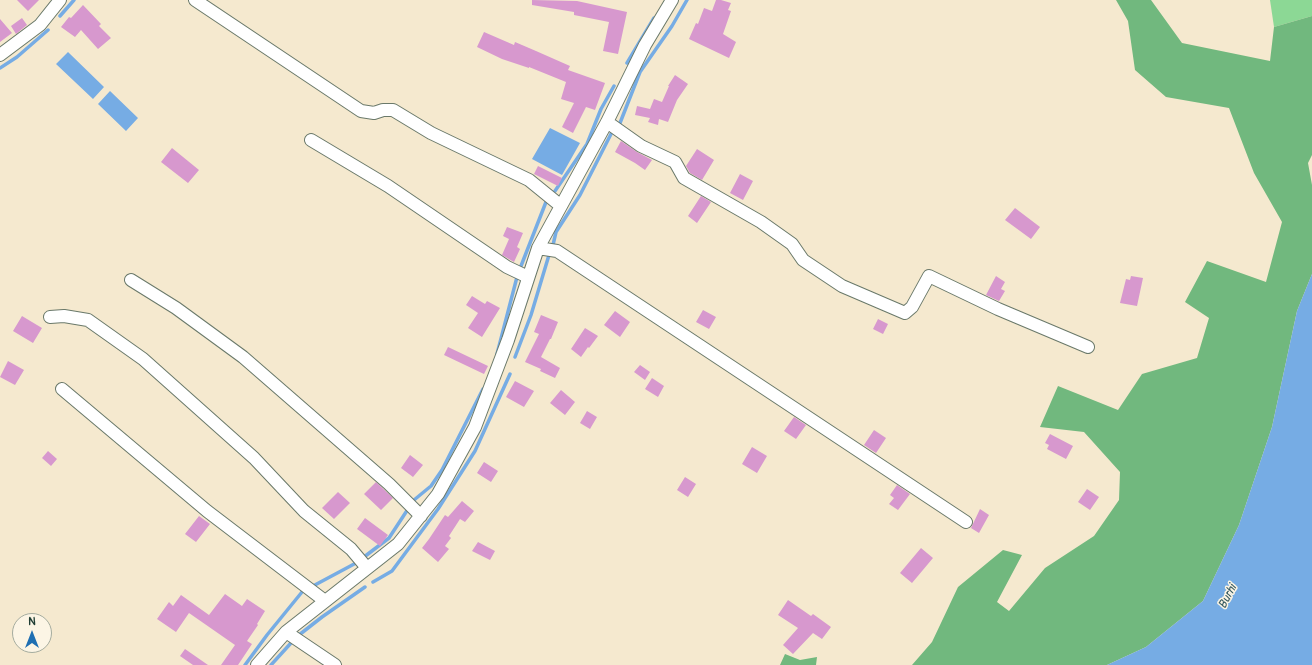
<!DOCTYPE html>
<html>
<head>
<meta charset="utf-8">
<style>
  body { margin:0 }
  #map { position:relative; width:1312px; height:665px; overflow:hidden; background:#f5e9cf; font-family:Pangolin,sans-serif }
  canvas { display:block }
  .north { position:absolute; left:12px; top:613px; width:40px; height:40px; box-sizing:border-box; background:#fcf5e5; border:1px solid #a4ab9e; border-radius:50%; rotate:0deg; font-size:11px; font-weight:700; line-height:16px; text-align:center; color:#1f3d34 }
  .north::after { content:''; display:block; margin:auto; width:14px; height:18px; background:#1f6fb2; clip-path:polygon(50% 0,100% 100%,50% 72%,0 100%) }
</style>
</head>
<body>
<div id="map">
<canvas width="1312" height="665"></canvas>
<div class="north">N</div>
</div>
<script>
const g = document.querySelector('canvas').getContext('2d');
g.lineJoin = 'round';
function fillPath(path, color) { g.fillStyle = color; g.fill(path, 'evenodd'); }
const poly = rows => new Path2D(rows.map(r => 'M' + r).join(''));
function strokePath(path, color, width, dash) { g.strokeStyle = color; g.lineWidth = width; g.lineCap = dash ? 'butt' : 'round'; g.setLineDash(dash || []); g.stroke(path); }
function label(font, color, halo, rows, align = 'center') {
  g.font = font + ' Pangolin,sans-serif'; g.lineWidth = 3; g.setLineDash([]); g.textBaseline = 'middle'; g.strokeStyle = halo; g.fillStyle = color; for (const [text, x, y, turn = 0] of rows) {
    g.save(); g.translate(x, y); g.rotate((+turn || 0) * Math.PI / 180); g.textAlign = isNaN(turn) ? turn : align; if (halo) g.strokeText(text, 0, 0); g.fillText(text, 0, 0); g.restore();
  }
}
fillPath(poly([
  [1270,0,1312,0,1312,16,1274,27]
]), '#8cd895');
fillPath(poly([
  [1116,0,1151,0,1182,43,1270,61,1274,27,1312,16,1312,155,1308,163,1312,185,1312,274,1297,311,1272,427,1239,525,1203,601,1146,647,1107,665,912,665,932,642,958,587,1003,550,1022,555,997,602,1009,611,1045,568,1094,536,1119,500,1120,472,1084,432,1040,427,1058,386,1118,410,1142,374,1197,358,1209,318,1185,302,1207,261,1266,282,1282,222,1254,173,1229,108,1166,97,1135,70,1128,21],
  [785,654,800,660,817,657,816,665,780,665]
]), '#71b87e');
fillPath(poly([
  [68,52,104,87,93,99,56,64],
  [110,91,138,118,126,131,98,104],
  [550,128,580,143,562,175,532,159],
  [1312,274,1312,665,1107,665,1146,647,1203,601,1239,525,1272,427,1297,311]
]), '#76ace4');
strokePath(poly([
  [60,16,74,0],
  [627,63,654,18],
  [0,68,17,57,48,30],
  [620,123,640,72,672,26,687,0],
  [555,191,587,144,601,109,614,86],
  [553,245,556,232,580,195,611,134],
  [521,266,546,202],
  [497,354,517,277],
  [515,357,531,315,549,255],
  [414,500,431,486,442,470,483,389],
  [364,557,389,538,408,509],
  [373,582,392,571,438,509,475,451,510,374],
  [313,586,356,563],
  [299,635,322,617,365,587],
  [245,665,267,635,302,592],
  [271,665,291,643]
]), '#76ace4', 3.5);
fillPath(poly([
  [17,0,39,0,28,11],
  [532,0,577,1,627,12,618,54,603,51,609,22,574,15,574,12,532,5],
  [716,0,721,0,731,3,728,10,731,11,723,34,736,42,729,58,689,39,696,23,698,24,704,8,712,11],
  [83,5,101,24,99,26,111,38,98,49,81,30,75,37,61,27,69,17,71,18],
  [22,18,27,25,16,34,11,26],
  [0,19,12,33,0,42],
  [484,32,514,45,515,42,536,51,570,66,568,70,605,83,595,110,586,107,573,133,562,127,574,103,561,99,566,82,529,67,529,68,502,59,477,47],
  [675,75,688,84,677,100,668,122,659,119,658,125,648,122,650,118,635,115,637,106,650,109,654,99,662,102,669,86,668,86],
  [621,141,637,152,652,160,645,170,635,163,615,152],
  [172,148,199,170,188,183,161,162],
  [697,149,714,160,702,180,690,173,686,166],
  [538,166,562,178,558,186,534,174],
  [740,174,753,181,743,200,730,193],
  [701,196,711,202,697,223,688,216],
  [1015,208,1040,227,1031,239,1005,220],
  [507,227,523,233,517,247,520,249,514,262,502,255,509,239,503,236],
  [996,276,1005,282,1001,289,1005,291,999,301,986,295],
  [1131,276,1143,278,1137,306,1120,303,1126,279,1130,280],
  [472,296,485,304,487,301,500,308,482,337,468,328,478,313,466,305],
  [703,310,716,317,709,329,696,322],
  [615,311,630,322,620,337,604,325],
  [541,315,558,322,551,339,550,339,541,357,560,368,555,378,540,371,541,369,525,362,539,334,534,332],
  [22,316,42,328,33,343,13,331],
  [878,319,888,324,883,334,873,329],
  [585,328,598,336,589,348,588,347,581,357,571,349],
  [448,347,488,366,484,374,444,355],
  [8,361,24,370,15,385,0,377],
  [640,365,650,372,645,380,634,372],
  [652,378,664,386,658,397,645,389],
  [515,381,534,391,524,407,506,397],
  [561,390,575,402,565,415,550,403],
  [587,411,597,417,590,429,580,423],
  [794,417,806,425,796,439,784,431],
  [874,430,886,438,876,453,864,445],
  [1050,434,1073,446,1066,459,1047,449,1049,445,1045,443],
  [752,447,767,456,757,473,742,464],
  [48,451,57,459,51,466,42,458],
  [410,455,423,465,413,477,401,468],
  [484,462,498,471,491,482,477,473],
  [685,477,696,484,688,497,677,490],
  [376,482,393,498,381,510,364,494],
  [897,485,910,494,898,510,889,504,894,498,890,495],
  [1087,489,1099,497,1090,510,1078,502],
  [338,492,350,503,334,519,322,508],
  [462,501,474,511,465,522,460,519,449,536,451,538,445,546,449,549,438,562,422,548,429,539,445,515,448,517],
  [980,509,989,515,979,533,971,528],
  [199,516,210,524,196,542,185,534],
  [365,518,388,535,380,546,357,529],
  [478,542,495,551,490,560,472,551],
  [921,548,933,558,912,583,900,573],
  [225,594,242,606,247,599,265,611,257,624,258,625,247,641,252,644,238,665,221,665,235,645,189,613,176,632,157,619,169,602,173,606,181,595,209,615],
  [788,600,811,616,813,614,831,627,822,639,813,633,793,654,783,645,798,628,778,615],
  [185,649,208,665,193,665,180,656]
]), '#d798ce');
const minor = poly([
  [195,0,361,111,374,113,383,110,393,110,431,133,529,180,561,206],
  [0,55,40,25,60,0],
  [607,122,641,146,675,162,684,178,761,222,792,244,803,260,842,286,905,313,912,307,929,276,998,309,1088,347],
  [311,140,388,186,507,267,528,277],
  [538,248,557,251,966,522],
  [131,280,176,308,243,357,389,484,421,516],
  [50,317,64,316,88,320,143,359,254,458,304,511,351,549,367,568],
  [62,389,207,511,325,601],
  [286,632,335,665],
  [257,665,286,632,398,544,438,494,475,427,508,340,538,248,607,122,645,45,672,0]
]);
strokePath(minor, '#6a796a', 14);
strokePath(minor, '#fff', 12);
label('italic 12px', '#355960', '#fcf5e5', [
  ["Burhi",1228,597,-62]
]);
</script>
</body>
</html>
